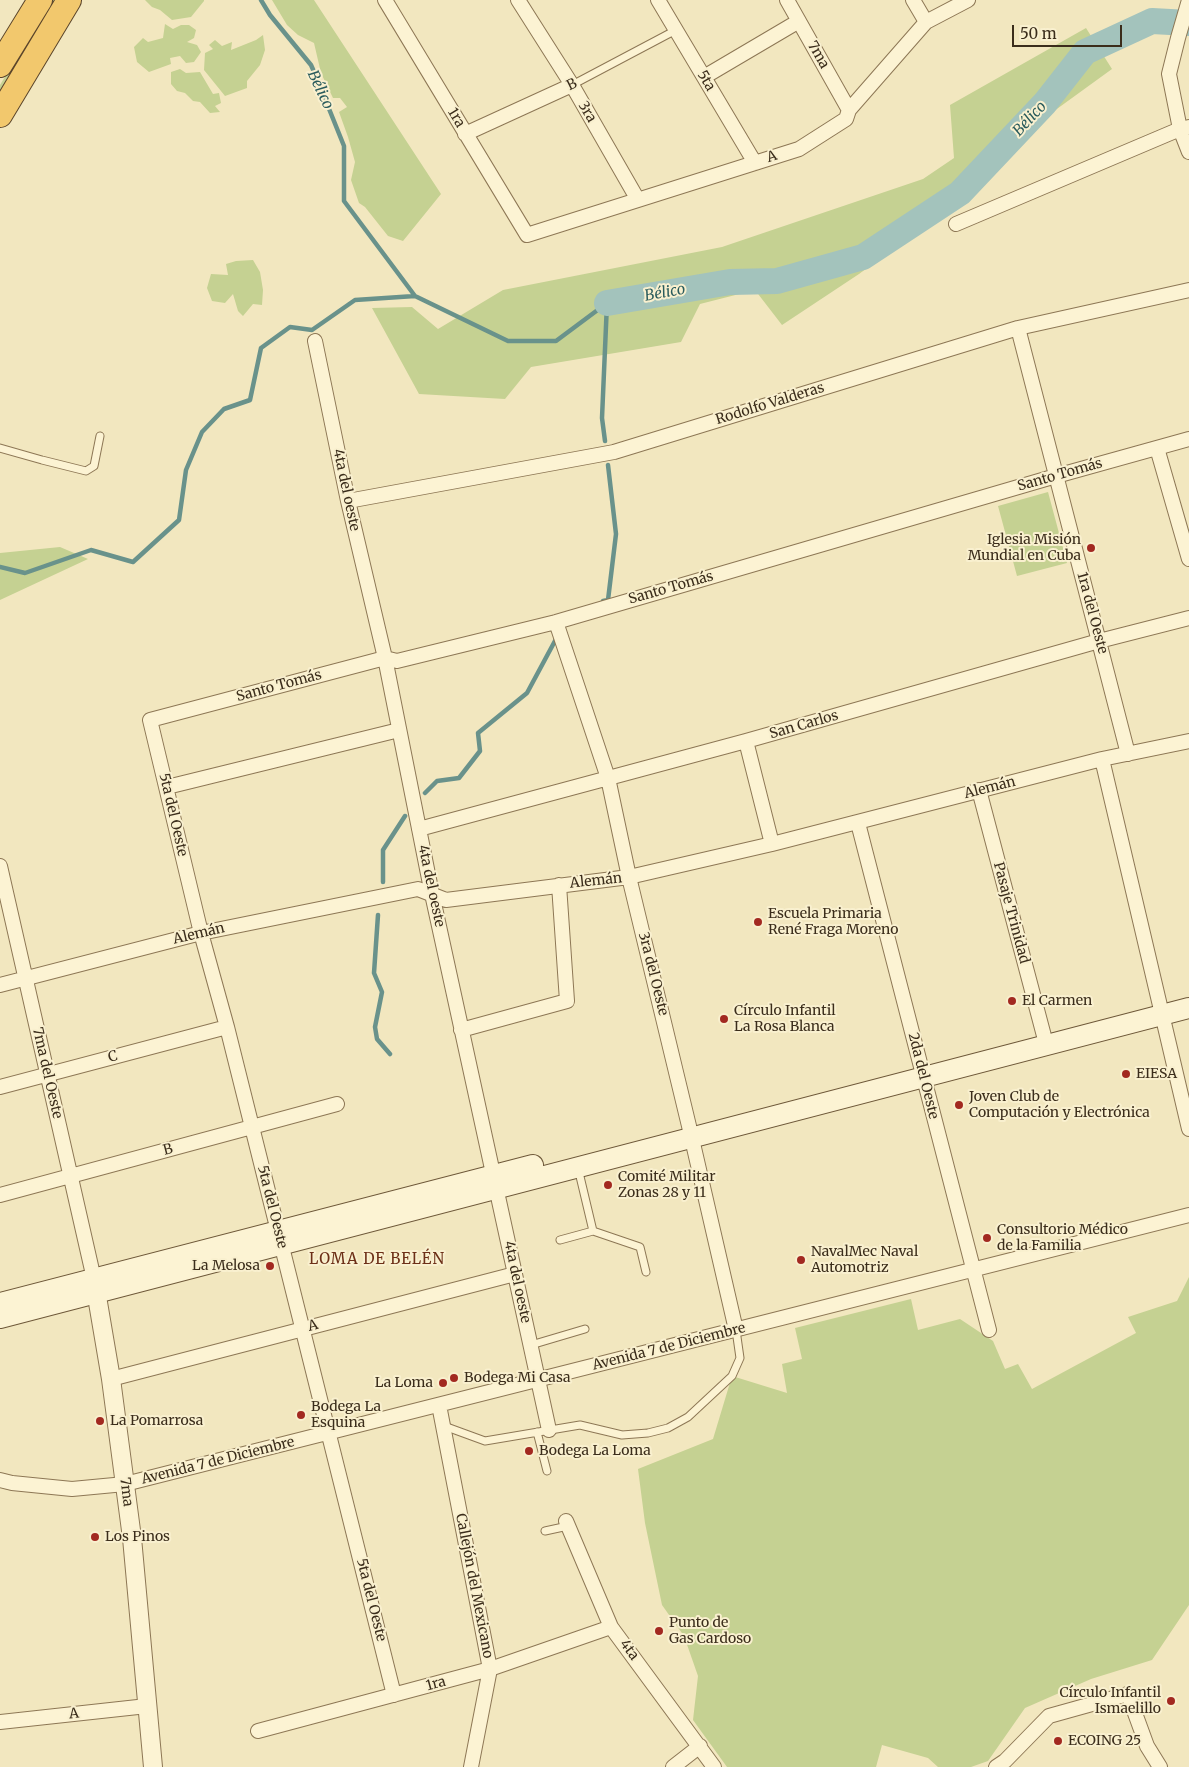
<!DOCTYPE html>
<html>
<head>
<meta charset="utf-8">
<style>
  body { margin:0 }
  #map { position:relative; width:1189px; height:1767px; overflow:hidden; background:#f2e7bf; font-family:Merriweather,serif }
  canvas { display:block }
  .scale { position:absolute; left:1012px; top:25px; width:110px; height:22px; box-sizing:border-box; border:2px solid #3b2d1b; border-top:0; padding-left:6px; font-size:15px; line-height:18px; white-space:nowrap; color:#3b2d1b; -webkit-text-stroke:4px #f9f0cf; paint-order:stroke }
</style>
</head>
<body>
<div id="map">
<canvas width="1189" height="1767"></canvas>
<div class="scale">50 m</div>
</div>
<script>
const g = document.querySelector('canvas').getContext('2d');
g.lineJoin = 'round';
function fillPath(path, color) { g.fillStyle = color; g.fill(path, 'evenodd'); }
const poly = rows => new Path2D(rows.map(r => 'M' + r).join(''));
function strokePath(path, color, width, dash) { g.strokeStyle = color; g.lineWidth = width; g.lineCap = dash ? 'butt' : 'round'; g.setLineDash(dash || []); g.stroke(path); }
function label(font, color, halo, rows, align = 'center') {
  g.font = font + ' Merriweather,serif'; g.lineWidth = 4; g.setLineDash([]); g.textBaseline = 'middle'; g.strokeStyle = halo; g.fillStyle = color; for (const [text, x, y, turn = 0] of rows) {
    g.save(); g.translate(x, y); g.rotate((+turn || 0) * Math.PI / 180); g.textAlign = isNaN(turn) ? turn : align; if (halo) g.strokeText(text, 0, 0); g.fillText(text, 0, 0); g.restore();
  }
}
fillPath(poly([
  [51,0,60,0,0,100,0,85],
  [145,0,204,0,204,1,191,17,172,20,160,10,152,7],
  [272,0,314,0,441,194,403,241,388,236,365,207,359,203,351,180,355,162,348,137,339,112,347,107,340,98,333,98,321,73,314,43,298,35,287,25],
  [165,24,173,29,181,25,189,25,196,30,194,38,187,42,197,45,201,52,194,62,186,63,180,56,170,58,171,64,149,72,137,62,134,47,143,38,148,42,163,38],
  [1086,28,1112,69,1032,127,969,193,859,274,782,325,755,290,700,304,681,342,531,367,505,399,419,394,372,308,412,307,438,329,503,290,722,247,923,179,954,158,950,105],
  [263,35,265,50,260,65,247,81,247,88,225,96,204,70,205,53,213,49,209,45,215,40,222,46,232,42,231,50,256,40],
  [180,69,186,73,200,72,213,94,219,93,221,103,215,106,220,112,210,113,200,102,193,101,185,93,177,91,171,84,171,72],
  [253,260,260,272,263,290,262,305,253,304,243,316,238,311,233,294,225,303,212,301,207,288,211,274,228,275,226,264,236,261],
  [1048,492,1067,563,1017,576,998,506],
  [60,547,88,559,0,600,0,553],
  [1189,1277,1189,1605,1152,1660,1091,1679,1025,1708,988,1761,971,1767,938,1767,928,1758,882,1745,876,1767,727,1767,693,1720,698,1676,684,1636,662,1605,645,1523,638,1469,713,1439,732,1376,787,1393,782,1364,802,1359,795,1328,911,1299,918,1330,960,1319,993,1341,1005,1369,1018,1364,1032,1389,1136,1333,1128,1317,1177,1301]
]), '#c5d192');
strokePath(poly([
  [261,0,270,15,311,65,315,74,344,146,344,201,415,296,508,341,556,341,607,303],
  [605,441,602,418,607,303],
  [0,567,25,573,91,550,133,562,179,520,186,470,202,432,224,409,250,400,261,348,290,327,312,330,355,300,415,296],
  [603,601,608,600,616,534,608,465],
  [425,793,437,781,459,778,480,751,478,733,527,693,556,639],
  [383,882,383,850,405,816],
  [378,915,374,973,382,992,375,1027,377,1039,390,1054]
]), '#69928b', 4.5);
strokePath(poly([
  [607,303,730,282,777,281,863,257,960,193,1045,103,1085,52,1152,21,1189,23]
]), '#a3c3bc', 26);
const service = poly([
  [572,85,676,30],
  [0,448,42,460,86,471,94,466,100,436],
  [578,1168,593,1231,640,1247,646,1272],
  [560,1240,593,1231],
  [531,1345,585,1329],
  [444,1426,485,1441,580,1425,622,1435,648,1433,668,1428,688,1417,732,1376,740,1358,736,1330],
  [537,1432,547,1471],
  [545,1531,568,1526]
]);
const minor = poly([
  [385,0,527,235,799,149,846,119,849,110,926,22,968,0],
  [518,0,572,85,638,200],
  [658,0,755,163],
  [787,0,849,110],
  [913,0,926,22],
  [1189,0,1178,38,1169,74,1180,129,1189,152],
  [704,77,799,21],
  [465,134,572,85],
  [956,224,1180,129,1189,127],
  [1018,328,1128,754],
  [315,341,348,501,385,658,432,894,549,1430],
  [1157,448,1189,559],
  [348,501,614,452,1018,328,1189,290],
  [556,622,608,778,629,877,689,1126,736,1330],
  [746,741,772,844],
  [1102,759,1189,1129],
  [167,787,399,730],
  [979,790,1044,1036],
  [858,823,989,1330],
  [419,829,746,741,1099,641,1189,618],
  [0,866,94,1279],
  [0,985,201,933,418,889,446,900,629,877,772,844,1102,759,1189,741],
  [461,1030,567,1001,559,885],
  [0,1087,227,1027],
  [0,1195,337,1104],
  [111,1379,515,1274],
  [439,1405,490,1669,471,1767],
  [0,1480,12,1483,72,1489,125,1484,1189,1215],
  [566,1521,611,1627,714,1767],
  [394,1695,227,1027,201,933,150,720,385,658,397,661,556,622,1056,476,1189,439],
  [0,1722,147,1706],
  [258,1731,490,1669,611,1627],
  [673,1767,700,1746],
  [996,1767,1005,1761,1049,1716,1128,1694,1147,1746,1160,1767]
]);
const tertiary = poly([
  [94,1279,111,1379,132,1538,153,1767]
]);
const secondary = poly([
  [0,1303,533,1165],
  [0,1318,1189,1008]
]);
const trunk = poly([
  [0,65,40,0],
  [0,115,69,0]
]);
strokePath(service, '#8d7755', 9);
strokePath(minor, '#8d7755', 16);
strokePath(tertiary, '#8d7755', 20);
strokePath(secondary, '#6e5839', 22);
strokePath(trunk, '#5a442a', 26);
strokePath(service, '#fcf3d3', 7);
strokePath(minor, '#fcf3d3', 14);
strokePath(tertiary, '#fcf3d3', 18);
strokePath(secondary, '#fcf3d3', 20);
strokePath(trunk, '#f2c86d', 24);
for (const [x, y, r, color] of [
  [1091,548,5,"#a22920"],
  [758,922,5,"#a22920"],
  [1012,1001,5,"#a22920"],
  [724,1019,5,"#a22920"],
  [1126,1074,5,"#a22920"],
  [959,1105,5,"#a22920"],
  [608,1185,5,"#a22920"],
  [987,1238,5,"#a22920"],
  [801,1260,5,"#a22920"],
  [270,1266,5,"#a22920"],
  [454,1378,5,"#a22920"],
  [443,1383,5,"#a22920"],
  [301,1415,5,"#a22920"],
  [100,1421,5,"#a22920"],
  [529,1451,5,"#a22920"],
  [95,1537,5,"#a22920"],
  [659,1631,5,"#a22920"],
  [1171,1701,5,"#a22920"],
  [1058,1741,5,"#a22920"]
]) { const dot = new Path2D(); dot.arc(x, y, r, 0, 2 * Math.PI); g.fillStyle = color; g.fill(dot); strokePath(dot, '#f9f0cf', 2); }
label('14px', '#3b2d1b', '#f9f0cf', [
  ["7ma",818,55,60],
  ["5ta",706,81,59],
  ["B",572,85,-26],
  ["3ra",587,112,60],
  ["1ra",456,118,59],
  ["A",772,157,-18],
  ["Rodolfo Valderas",770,404,-17],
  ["Santo Tomás",1060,475,-16],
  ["4ta del oeste",346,490,78],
  ["Santo Tomás",671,588,-16],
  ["1ra del Oeste",1092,613,75],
  ["Santo Tomás",279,686,-15],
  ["San Carlos",804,725,-16],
  ["Alemán",990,788,-14],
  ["5ta del Oeste",173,815,77],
  ["Alemán",596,881,-6],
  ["4ta del oeste",431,886,78],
  ["Pasaje Trinidad",1011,913,75],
  ["Alemán",199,934,-13],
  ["3ra del Oeste",653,974,76],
  ["C",113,1057,-15],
  ["7ma del Oeste",47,1073,77],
  ["2da del Oeste",923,1076,76],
  ["B",168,1150,-15],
  ["5ta del Oeste",272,1207,76],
  ["4ta del oeste",517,1282,78],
  ["A",313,1326,-15],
  ["Avenida 7 de Diciembre",669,1347,-14],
  ["Avenida 7 de Diciembre",218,1461,-14],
  ["7ma",126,1492,83],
  ["Callejón del Mexicano",474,1586,79],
  ["5ta del Oeste",371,1600,76],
  ["4ta",629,1650,53],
  ["1ra",436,1684,-15],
  ["A",74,1714,-6]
]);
label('14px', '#3b2d1b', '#f9f0cf', [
  ["Iglesia Misión",1081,540,"right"],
  ["Mundial en Cuba",1081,556,"right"],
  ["Escuela Primaria",768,914],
  ["René Fraga Moreno",768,930],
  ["El Carmen",1022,1001],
  ["Círculo Infantil",734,1011],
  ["La Rosa Blanca",734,1027],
  ["EIESA",1136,1074],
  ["Joven Club de",969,1097],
  ["Computación y Electrónica",969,1113],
  ["Comité Militar",618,1177],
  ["Zonas 28 y 11",618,1193],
  ["Consultorio Médico",997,1230],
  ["de la Familia",997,1246],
  ["NavalMec Naval",811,1252],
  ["Automotriz",811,1268],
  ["La Melosa",260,1266,"right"],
  ["Bodega Mi Casa",464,1378],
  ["La Loma",433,1383,"right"],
  ["Bodega La",311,1407],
  ["Esquina",311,1423],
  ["La Pomarrosa",110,1421],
  ["Bodega La Loma",539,1451],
  ["Los Pinos",105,1537],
  ["Punto de",669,1623],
  ["Gas Cardoso",669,1639],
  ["Círculo Infantil",1161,1693,"right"],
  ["Ismaelillo",1161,1709,"right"],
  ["ECOING 25",1068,1741]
], 'left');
label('italic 15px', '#295b5c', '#f9f0cf', [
  ["Bélico",320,90,65],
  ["Bélico",1030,119,-47],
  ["Bélico",665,293,-10]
]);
g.letterSpacing = '1px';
label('15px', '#6c2f17', '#f9f0cf', [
  ["LOMA DE BELÉN",377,1260]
]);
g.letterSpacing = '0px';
</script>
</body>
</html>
